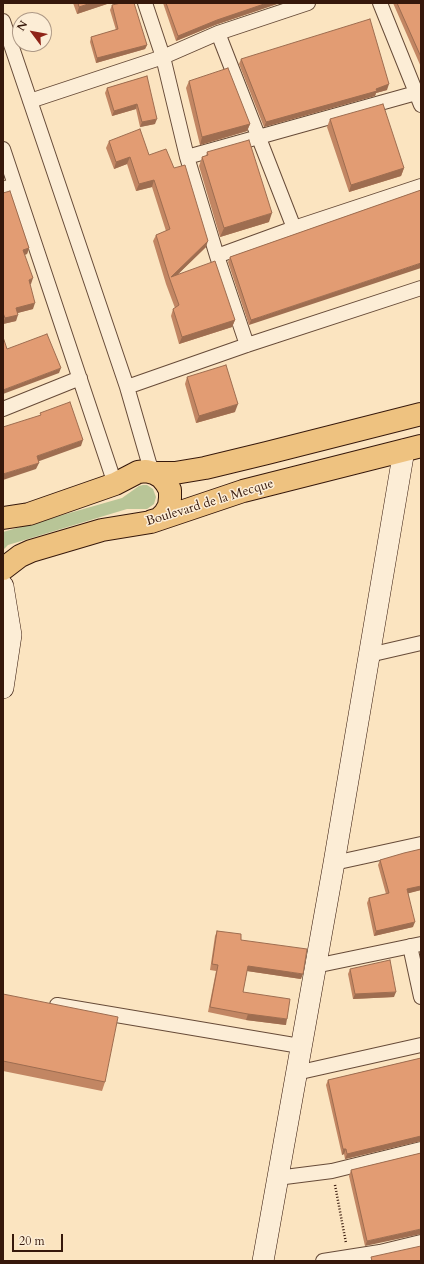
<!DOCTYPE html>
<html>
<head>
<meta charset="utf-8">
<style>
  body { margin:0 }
  #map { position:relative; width:424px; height:1264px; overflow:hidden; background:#fbe4c0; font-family:Cardo,serif }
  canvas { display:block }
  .frame { position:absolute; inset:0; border:4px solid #36180b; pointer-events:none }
  .north { position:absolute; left:12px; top:12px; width:40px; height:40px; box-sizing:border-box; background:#fcedd6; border:1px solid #ad9885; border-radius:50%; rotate:302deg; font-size:11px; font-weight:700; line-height:16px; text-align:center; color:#36180b }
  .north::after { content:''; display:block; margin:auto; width:14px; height:18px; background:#8f2418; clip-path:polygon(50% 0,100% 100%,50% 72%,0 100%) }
  .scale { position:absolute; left:12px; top:1234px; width:51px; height:18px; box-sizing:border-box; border:2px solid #36180b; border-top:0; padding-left:5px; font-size:12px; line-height:14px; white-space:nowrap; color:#36180b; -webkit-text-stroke:3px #fcedd6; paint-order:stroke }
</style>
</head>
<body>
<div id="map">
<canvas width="424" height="1264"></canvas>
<div class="frame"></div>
<div class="north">N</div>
<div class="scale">20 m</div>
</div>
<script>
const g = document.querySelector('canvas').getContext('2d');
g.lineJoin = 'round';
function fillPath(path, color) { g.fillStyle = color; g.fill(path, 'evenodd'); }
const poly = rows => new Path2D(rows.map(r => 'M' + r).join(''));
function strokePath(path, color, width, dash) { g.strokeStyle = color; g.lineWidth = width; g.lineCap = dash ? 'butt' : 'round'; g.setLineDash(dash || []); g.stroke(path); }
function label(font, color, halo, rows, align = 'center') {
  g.font = font + ' Cardo,serif'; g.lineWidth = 3; g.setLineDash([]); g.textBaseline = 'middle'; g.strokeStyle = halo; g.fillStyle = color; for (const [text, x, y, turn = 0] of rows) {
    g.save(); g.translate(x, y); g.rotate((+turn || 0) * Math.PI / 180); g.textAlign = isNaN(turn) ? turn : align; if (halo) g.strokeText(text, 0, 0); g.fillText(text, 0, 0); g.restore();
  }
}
fillPath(poly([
  [143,485,147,485,153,489,156,497,154,504,147,509,127,509,8,545,3,550,3,532,122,498,139,486]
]), '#b8c597');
const street = poly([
  [145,3,163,57,187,157,217,256,247,345],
  [380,3,421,105],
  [3,21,127,387,149,463,154,473],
  [218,33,294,228],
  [30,101,163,57,218,33,308,3],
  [3,149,115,484],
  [187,157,416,93],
  [3,189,15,185],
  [217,256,294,228,421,186],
  [127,387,247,345,421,288],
  [3,409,80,378],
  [369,655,421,643],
  [334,863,421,844],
  [410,946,421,997],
  [315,966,421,944],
  [57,1005,300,1046],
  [296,1073,421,1045],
  [277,1178,332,1171,421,1149],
  [323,1261,380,1252,421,1242]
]);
const secondary = poly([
  [3,586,11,635,3,688],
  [263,1261,334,863,404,450]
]);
const primary = poly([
  [3,518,29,514,115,484,138,472,146,471,154,473,175,473,205,468,267,453,421,414],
  [152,521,159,519,165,513,169,506,170,498,170,490,166,483,161,477,154,473],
  [3,569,20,556,31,551,102,530,151,522,243,491,421,446]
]);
strokePath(street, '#674b38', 16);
strokePath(secondary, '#36180b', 22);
strokePath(primary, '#36180b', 24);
strokePath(poly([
  [335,1185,346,1243]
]), '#36180b', 2.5, [1, 2]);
strokePath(street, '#fcedd6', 14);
strokePath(secondary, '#fcedd6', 21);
strokePath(primary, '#eec280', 22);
fillPath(poly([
  [73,3,110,3,77,14],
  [163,3,280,3,215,25,176,41],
  [393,3,421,3,421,67],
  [112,5,147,45,145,49,96,63,90,42,91,37,116,30,110,10],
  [241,59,387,90,376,93,375,96,264,127,239,64],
  [147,76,155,124,140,127,136,109,112,116,105,93,107,88],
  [189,81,250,124,247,131,200,145,186,88],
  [330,119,404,168,401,176,349,192,327,127],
  [109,141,149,155,206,247,178,274,235,320,232,327,179,344,171,316,173,309,175,308,166,284,153,241,156,235,166,231,152,187,136,191,127,164,114,169,106,148],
  [207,152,269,222,220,237,199,166,202,157,206,156],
  [421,190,249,325,228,262,230,257],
  [3,193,29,248,27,254,24,255,31,284,30,284,33,309,17,313,16,321,3,324],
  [187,377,235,412,196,423,185,384],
  [421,849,421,890,408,893,413,927,374,936,367,903,369,898,386,894,378,865,380,860],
  [217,931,241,940,301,979,247,971,243,992,286,1025,246,1020,208,1012,216,971,210,970,215,936],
  [350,969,394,997,353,999,348,974],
  [3,994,105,1082,102,1091,3,1071],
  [421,1058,421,1141,345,1159,344,1154,342,1155,326,1085,328,1080],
  [421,1153,365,1246,349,1176,351,1170]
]), '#c28663');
fillPath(poly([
  [91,3,110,3,77,14,79,7],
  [267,3,280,3,215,25,176,41,178,36,217,20],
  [147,45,145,49,96,63,97,58],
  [389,84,387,90,376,93,375,96,264,127,266,122],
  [137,104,136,109,112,116,114,111],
  [157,119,155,124,140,127,142,122],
  [250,124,247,131,200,145,202,137],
  [130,157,127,164,114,169,116,162],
  [404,168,401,176,349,192,351,185],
  [154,180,152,187,136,191,139,184],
  [272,213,269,222,220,237,224,228],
  [208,241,206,247,170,282,171,277],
  [29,248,27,254,21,256,23,250],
  [421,263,421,268,249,325,251,320],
  [33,278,31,284,27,286,29,280],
  [35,303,33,309,14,314,16,308],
  [18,315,16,321,3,324,5,318],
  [235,320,232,327,179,344,182,337],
  [61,368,59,373,3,394,3,390],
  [238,404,235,412,196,423,199,416],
  [83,440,81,446,34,463,37,456],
  [39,463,36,469,3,480,3,474],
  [421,886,421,890,406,894,407,889],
  [415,922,413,927,374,936,376,931],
  [248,966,303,974,301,979,247,971],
  [396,992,394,997,353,999,355,994],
  [248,1014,287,1019,286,1025,246,1020],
  [421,1136,421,1141,345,1159,347,1154],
  [343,1149,346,1149,344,1154,342,1155],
  [421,1229,421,1234,365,1246,367,1241]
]), '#9e6d50');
const building = poly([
  [78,3,91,3,79,7,78,3],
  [121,3,134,3,147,45,97,58,91,37,118,29,112,5,121,3],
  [166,3,267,3,217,20,178,36,166,3],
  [397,3,421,3,421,57,397,3],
  [370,19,389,84,376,89,377,91,266,122,241,59,370,19],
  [228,68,250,124,202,137,189,81,228,68],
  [147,76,157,119,142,122,137,104,114,111,107,88,147,76],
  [383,104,404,168,351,185,330,119,383,104],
  [140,129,149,155,166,149,174,168,185,165,208,241,171,277,215,261,235,320,182,337,173,309,179,305,169,277,156,235,170,229,154,180,139,184,130,157,116,162,109,141,140,129],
  [249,140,272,213,224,228,202,157,208,155,207,152,249,140],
  [421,190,421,263,251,320,230,257,421,190],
  [10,191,29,248,23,250,33,278,29,280,35,303,16,308,18,315,5,318,3,313,3,193,10,191],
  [47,334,61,368,3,390,3,337,7,349,47,334],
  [226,365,238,404,199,416,187,377,226,365],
  [70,402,83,440,37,456,39,463,3,474,3,427,41,415,40,413,70,402],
  [421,849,421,886,407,889,415,922,376,931,369,898,389,893,380,860,404,853,421,849],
  [217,931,241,934,241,940,307,949,303,974,248,966,243,992,290,999,287,1019,248,1014,210,1007,218,965,212,964,217,931],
  [390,960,396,992,355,994,350,969,390,960],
  [3,994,118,1017,105,1082,3,1061,3,994],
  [421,1058,421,1136,347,1154,346,1149,343,1149,328,1080,421,1058],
  [421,1153,421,1229,367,1241,351,1170,421,1153],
  [421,1246,421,1261,372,1261,371,1257,421,1246]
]);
fillPath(building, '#e29c73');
strokePath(building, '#9e6d50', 1);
label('13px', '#36180b', '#fcedd6', [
  ["Boulevard de la Mecque",210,503,-17]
]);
</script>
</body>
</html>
